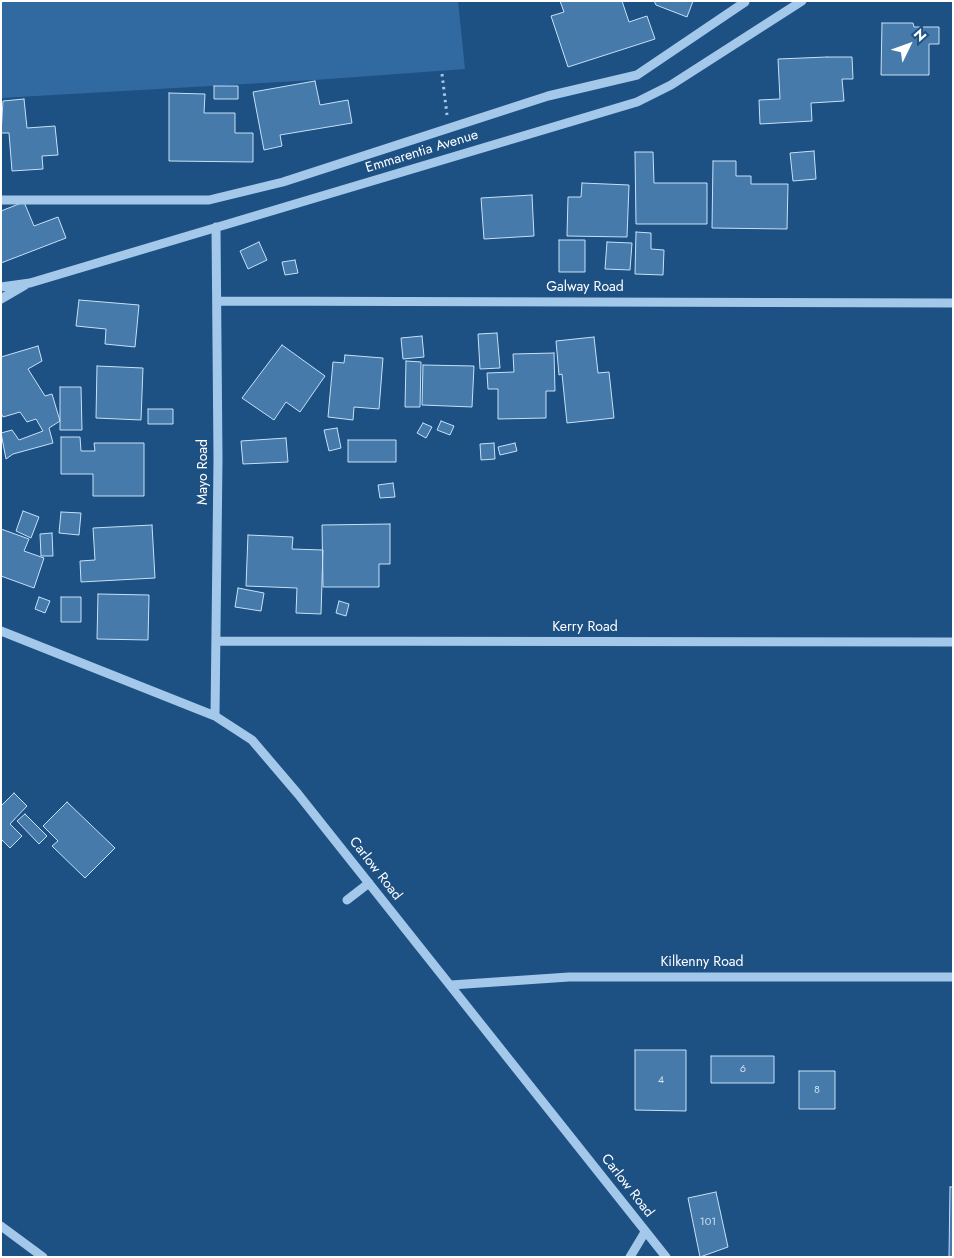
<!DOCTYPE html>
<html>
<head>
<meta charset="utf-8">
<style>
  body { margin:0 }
  #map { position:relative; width:954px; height:1258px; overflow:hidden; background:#1d5083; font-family:Jost,sans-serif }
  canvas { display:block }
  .frame { position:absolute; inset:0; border:2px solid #fff; pointer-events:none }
  .north { position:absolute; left:884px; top:20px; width:50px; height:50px; -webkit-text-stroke:4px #1d5083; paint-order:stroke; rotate:48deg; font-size:14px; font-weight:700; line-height:20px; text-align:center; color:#fff }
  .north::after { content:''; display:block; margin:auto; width:18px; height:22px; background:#fff; clip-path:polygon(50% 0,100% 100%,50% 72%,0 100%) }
</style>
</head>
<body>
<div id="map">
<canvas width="954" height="1258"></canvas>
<div class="frame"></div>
<div class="north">N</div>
</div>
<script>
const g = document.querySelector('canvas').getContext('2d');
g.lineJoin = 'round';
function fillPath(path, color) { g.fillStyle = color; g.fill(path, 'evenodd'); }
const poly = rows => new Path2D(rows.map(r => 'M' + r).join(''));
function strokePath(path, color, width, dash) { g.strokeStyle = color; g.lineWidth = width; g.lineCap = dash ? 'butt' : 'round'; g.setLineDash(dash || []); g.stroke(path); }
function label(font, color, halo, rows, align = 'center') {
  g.font = font + ' Jost,sans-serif'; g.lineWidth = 4; g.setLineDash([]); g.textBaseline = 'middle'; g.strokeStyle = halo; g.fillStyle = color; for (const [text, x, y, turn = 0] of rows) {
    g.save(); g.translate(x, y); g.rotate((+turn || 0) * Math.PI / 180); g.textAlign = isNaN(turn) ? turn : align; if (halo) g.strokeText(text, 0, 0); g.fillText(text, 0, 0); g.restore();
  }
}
fillPath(poly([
  [1,1,458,1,465,69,315,80,1,98]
]), '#316aa1');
const building = poly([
  [560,1,622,1,629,22,647,16,655,39,568,67,551,16,564,12,560,1],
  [654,1,693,1,687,17,656,5,654,1],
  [882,23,913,23,914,27,939,27,939,44,929,44,929,75,881,75,882,23],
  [827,57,852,57,853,79,842,79,844,101,811,103,812,121,760,124,759,100,780,99,778,59,827,57],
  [315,81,320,105,348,100,352,123,280,135,282,146,264,150,253,92,315,81],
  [214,86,238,86,238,99,214,99,214,86],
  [169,93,205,94,204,113,235,113,235,133,253,133,253,162,169,161,169,93],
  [24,99,27,128,55,126,58,155,42,156,43,169,12,171,9,133,1,133,3,101,24,99],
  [814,151,816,179,793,181,790,153,814,151],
  [635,152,653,152,654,183,707,183,707,224,636,224,635,152],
  [713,161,736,161,736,176,751,176,751,184,788,184,787,229,712,228,713,161],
  [582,183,629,185,627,237,567,236,568,197,581,197,582,183],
  [532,195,534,236,484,239,481,198,532,195],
  [24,202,34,226,58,217,66,238,1,263,1,211,24,202],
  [636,232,651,233,651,249,664,250,663,275,635,274,636,232],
  [559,240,585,240,585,272,559,272,559,240],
  [259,242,267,260,248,269,240,251,259,242],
  [607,242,632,243,630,270,605,269,607,242],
  [295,260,298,273,285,275,282,262,295,260],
  [79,300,139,305,135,347,105,344,106,329,76,326,79,300],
  [497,333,500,368,480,369,478,334,497,333],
  [422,336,424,357,403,359,401,338,422,336],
  [594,337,598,373,609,372,614,418,567,423,562,374,559,375,556,341,594,337],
  [282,345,325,376,300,412,286,402,274,420,242,398,282,345],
  [38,346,42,361,28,369,45,396,52,394,60,421,49,428,53,443,13,454,6,459,1,433,12,430,19,440,43,431,36,419,27,422,20,412,3,417,1,413,1,357,38,346],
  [554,353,555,391,546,391,546,418,498,419,498,389,488,389,487,373,514,372,513,354,554,353],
  [345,355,383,358,379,409,354,407,353,420,328,417,333,362,344,363,345,355],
  [406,361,421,362,420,407,405,407,406,361],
  [423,365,474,366,472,407,422,405,423,365],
  [97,366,143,368,141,420,96,418,97,366],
  [60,387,81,387,82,430,60,430,60,387],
  [148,409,173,409,173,424,148,424,148,409],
  [441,421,454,426,450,435,437,430,441,421],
  [423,423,432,427,426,438,417,433,423,423],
  [337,428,341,448,329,451,324,430,337,428],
  [61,437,80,437,81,451,95,451,94,443,144,443,144,496,93,496,93,474,61,474,61,437],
  [286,438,288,462,243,464,241,441,286,438],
  [348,440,396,440,396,462,348,462,348,440],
  [494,443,495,459,481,460,480,444,494,443],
  [515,443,517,451,500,455,498,447,515,443],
  [393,483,395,497,380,498,378,485,393,483],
  [23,511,39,517,31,538,16,531,23,511],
  [61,512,81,513,79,535,59,533,61,512],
  [390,524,390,564,379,564,379,587,323,587,322,525,390,524],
  [152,525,155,578,81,582,80,561,95,560,93,528,152,525],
  [1,529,29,539,24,551,44,558,34,588,1,576,1,529],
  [52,533,53,556,41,556,40,534,52,533],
  [248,535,293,537,292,549,323,550,321,614,296,613,297,588,246,586,248,535],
  [238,588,264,593,261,611,235,607,238,588],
  [98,594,149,595,148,640,97,639,98,594],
  [39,597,50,601,45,613,35,609,39,597],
  [61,597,81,597,81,622,61,622,61,597],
  [339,601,349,604,346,616,336,613,339,601],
  [14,793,27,806,10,824,22,836,10,848,1,839,1,806,14,793],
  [67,802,115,848,85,878,52,846,58,841,43,826,67,802],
  [25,814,47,836,39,844,17,821,25,814],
  [635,1050,686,1050,686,1111,635,1110,635,1050],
  [711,1056,774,1056,774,1083,711,1083,711,1056],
  [799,1071,835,1071,835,1109,799,1109,799,1071],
  [950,1187,953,1187,953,1257,949,1257,950,1187],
  [716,1192,728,1247,700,1257,688,1198,716,1192]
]);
fillPath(building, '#457aab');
strokePath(building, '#c8e0f7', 1);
strokePath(poly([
  [442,74,447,115]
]), '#a3c8ea', 3, [2.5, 4]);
strokePath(poly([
  [1,200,209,200,283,182,548,96,637,75,745,2],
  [1,287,30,283,637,102,671,85,802,1],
  [1,299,25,285],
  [218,301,953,303],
  [1,631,215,716,252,740,298,794,666,1257],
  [217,641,953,642],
  [215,716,218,459,216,227],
  [347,900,369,883],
  [451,985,569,977,953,977],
  [1,1226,43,1257],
  [630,1257,645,1232]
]), '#a3c8ea', 9);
label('11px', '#d0deea', null, [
  ["6",743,1069],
  ["4",661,1080],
  ["8",817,1090],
  ["101",708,1222]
]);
label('14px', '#fff', '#1d5083', [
  ["Emmarentia Avenue",422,152,-17],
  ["Galway Road",585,288],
  ["Mayo Road",204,472,-90],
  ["Kerry Road",585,628],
  ["Carlow Road",375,869,52],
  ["Kilkenny Road",702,963],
  ["Carlow Road",627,1186,52]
]);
</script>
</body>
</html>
